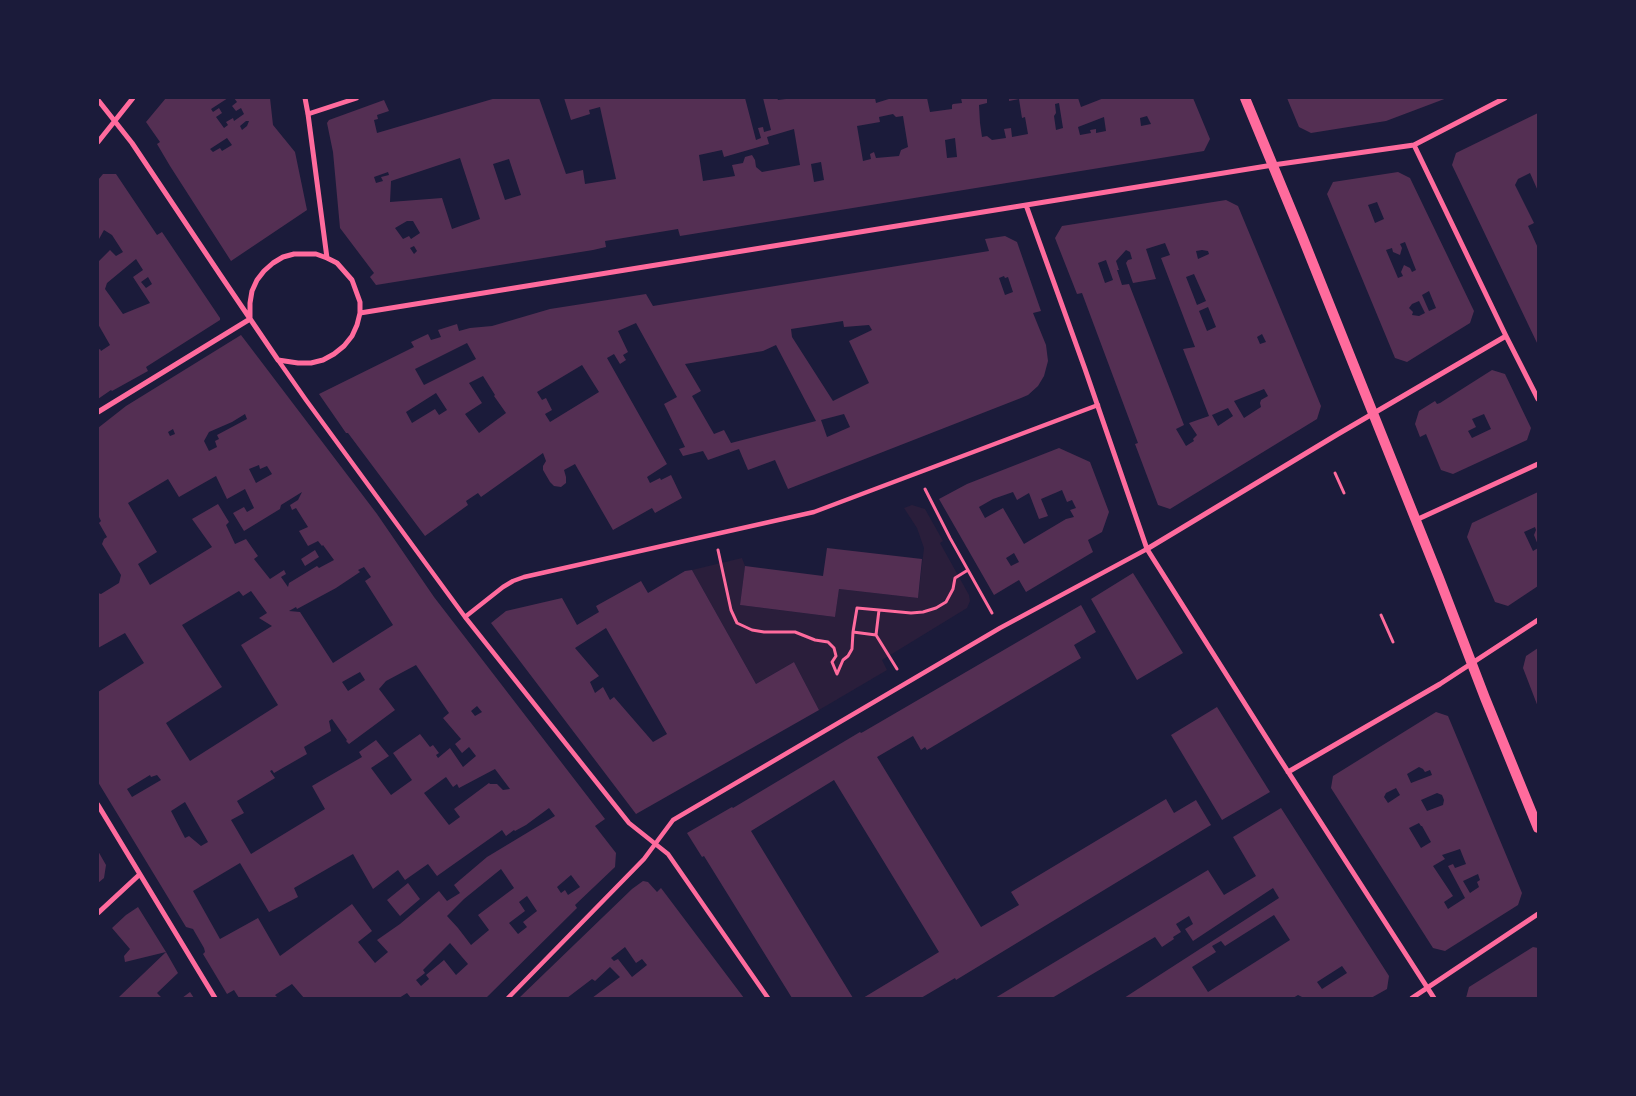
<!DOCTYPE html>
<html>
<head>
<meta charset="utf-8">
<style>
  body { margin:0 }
  #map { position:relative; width:1636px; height:1096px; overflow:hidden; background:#1b1b3a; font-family:Barlow,sans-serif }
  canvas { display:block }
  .frame { position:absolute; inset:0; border:99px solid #1b1b3a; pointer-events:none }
</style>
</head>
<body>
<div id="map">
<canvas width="1636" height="1096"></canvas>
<div class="frame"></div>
</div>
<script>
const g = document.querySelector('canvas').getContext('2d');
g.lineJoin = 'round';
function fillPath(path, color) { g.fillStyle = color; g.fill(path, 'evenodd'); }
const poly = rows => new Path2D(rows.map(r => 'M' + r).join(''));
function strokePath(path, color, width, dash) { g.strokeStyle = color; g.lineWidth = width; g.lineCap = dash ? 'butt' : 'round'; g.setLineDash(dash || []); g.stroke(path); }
fillPath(poly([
  [912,505,925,509,943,541,940,543,969,595,970,601,967,608,882,660,887,670,819,710,794,662,756,684,692,570,742,558,745,566,740,605,835,617,839,589,918,598,924,548,917,528,904,508]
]), '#2a1e3b');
fillPath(poly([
  [166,98,228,98,211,109,213,112,219,108,222,113,216,117,224,128,228,125,226,122,233,118,234,121,244,114,241,108,236,111,232,106,237,102,234,98,270,98,273,125,295,152,307,210,231,261,170,166,157,144,160,142,146,122],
  [246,121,249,121,247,126,242,130,240,126],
  [227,138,232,145,222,151,220,148,213,152,210,149],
  [496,98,539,98,566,174,583,170,585,184,616,179,600,107,589,110,590,114,571,120,564,98,745,98,756,140,761,138,758,128,763,127,764,132,771,130,763,98,777,98,778,100,794,98,875,98,876,103,892,98,927,98,930,112,952,109,952,105,953,104,962,103,961,98,987,98,987,103,979,105,980,123,982,137,987,136,992,140,1006,138,1004,129,1011,128,1012,137,1028,134,1025,117,1022,118,1019,99,1009,101,1009,98,1078,98,1081,107,1104,98,1193,98,1210,139,1204,151,680,236,678,229,605,241,606,247,593,250,376,285,370,277,374,273,340,228,333,152,327,123,329,120,384,100,389,111,377,115,378,119,374,120,377,133],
  [1059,103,1063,128,1056,130,1054,116,1056,113,1055,104],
  [893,114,896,117,903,116,908,147,901,150,899,156,876,158,874,152,870,154,871,159,863,161,857,126,880,122,879,117],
  [1147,116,1151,124,1141,126,1140,118],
  [1104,117,1106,131,1096,133,1096,129,1090,130,1091,133,1080,135,1078,127],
  [794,129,800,165,762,172,756,167,755,160,752,155,745,157,743,163,732,165,735,176,703,181,699,155,722,150,724,157,769,144,767,137],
  [955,138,957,157,947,158,945,140],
  [460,158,480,219,452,229,442,198,390,202,391,181],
  [509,159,521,195,505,200,493,164],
  [821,162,824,180,814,182,811,164],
  [388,172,389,175,381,177,383,181,376,183,374,177],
  [407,221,413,221,420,233,411,239,409,236,403,239,395,228],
  [414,246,417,251,414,254,410,248],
  [1287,98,1447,98,1386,121,1311,133,1299,127],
  [1538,113,1538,191,1530,173,1518,179,1515,185,1534,223,1528,226,1538,248,1538,345,1452,165,1456,153],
  [1398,172,1410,178,1474,311,1470,323,1407,362,1395,358,1327,194,1333,182],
  [1377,202,1384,219,1375,223,1368,205],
  [1405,242,1416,270,1412,272,1410,268,1404,265,1401,272,1403,276,1398,278,1386,250,1392,248,1393,252,1400,255,1402,248,1400,244],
  [1429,291,1436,308,1429,311,1422,295],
  [1419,301,1425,313,1419,316,1412,315,1413,312,1409,308,1412,304],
  [103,174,116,174,157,235,162,232,220,318,220,320,146,367,148,371,112,391,111,390,98,399,98,350,100,349,101,351,110,345,98,324,98,262,110,250,116,256,123,252,112,235,104,230,99,239,98,238,98,180],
  [136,259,143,270,133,277,150,303,123,314,105,289,107,283],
  [148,277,152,284,146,288,141,282],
  [1226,200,1238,206,1321,406,1317,419,1170,509,1158,505,1135,444,1138,443,1082,293,1077,294,1055,238,1062,226],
  [1165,243,1170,255,1161,258,1195,347,1183,349,1209,416,1189,423,1197,435,1193,439,1194,441,1186,446,1176,429,1184,425,1129,284,1122,285,1117,270,1119,270,1116,261,1126,250,1130,252,1132,259,1128,260,1126,263,1133,283,1156,279,1146,249],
  [1202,250,1208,251,1209,254,1198,259,1196,251],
  [1106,260,1113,280,1105,283,1098,263],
  [1194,274,1206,301,1197,305,1186,277],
  [1208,307,1216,327,1207,331,1199,311],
  [1262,334,1266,342,1260,344,1257,337],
  [1264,389,1268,396,1261,400,1260,403,1261,407,1244,418,1234,401],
  [1228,408,1233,416,1218,426,1212,415],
  [1005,236,1017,242,1041,311,1033,313,1046,345,1048,361,1044,376,1038,386,1028,395,1021,398,788,489,775,460,748,470,739,449,708,460,703,451,683,456,679,449,685,447,664,404,677,397,636,323,618,331,628,352,623,355,626,360,620,364,614,354,607,358,667,464,647,477,650,483,660,478,661,480,671,475,682,498,655,513,652,508,613,530,575,464,564,470,566,477,566,483,561,487,554,486,550,482,543,470,543,466,546,461,543,453,481,497,478,493,466,501,468,505,425,536,348,433,346,433,319,394,414,347,411,342,428,334,431,340,441,337,438,330,457,324,459,331,470,328,492,326,550,309,646,294,653,306,989,251,985,239],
  [1004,276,1005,278,1008,277,1013,292,1005,295,999,278],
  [843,321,844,327,869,325,872,330,849,341,869,383,833,401,792,337,791,329],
  [467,343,476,359,424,385,415,369],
  [776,345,816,421,731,443,724,430,714,434,692,396,701,391,685,364,763,351],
  [582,365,599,392,550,422,545,414,552,410,546,398,542,400,537,392],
  [483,376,495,395,494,396,506,413,479,433,465,414,482,403,469,383],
  [436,393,447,410,439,415,435,409,412,423,406,412],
  [844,414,850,427,827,437,821,420],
  [241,335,377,514,434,597,605,819,595,826,616,853,615,867,575,905,577,908,486,998,411,998,407,993,399,998,304,998,292,984,275,995,278,998,239,998,234,990,227,994,203,954,205,952,204,948,193,929,186,927,98,782,98,692,144,663,125,633,98,648,98,593,101,594,119,583,121,575,102,544,104,539,107,537,99,523,101,521,98,515,98,428,126,406],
  [245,414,247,419,217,435,219,439,215,441,217,447,209,451,204,441,209,432,232,422],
  [173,429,175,434,170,436,168,432],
  [259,465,260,469,267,466,272,474,256,483,249,469],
  [216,476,227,499,245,489,254,508,247,512,244,507,233,513,244,531,280,509,281,505,302,492,298,500,290,505,292,510,296,508,308,527,299,531,308,546,318,541,322,546,323,545,334,560,319,568,317,566,289,583,288,587,281,577,286,574,284,570,270,579,254,559,258,556,246,539,235,544,226,525,229,522,218,504,192,519,212,547,150,585,138,564,157,552,128,503,168,479,179,497],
  [364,567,371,577,365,581,393,625,333,663,300,612,289,611,296,607,297,609,336,588,360,572,358,570],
  [239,591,243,596,251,591,267,613,259,618,272,626,241,645,278,705,190,761,166,723,222,687,182,625],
  [416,665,449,713,443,718,461,739,455,744,462,753,469,747,476,756,463,767,450,748,438,758,436,755,439,753,433,745,430,747,420,734,393,753,412,780,391,795,371,768,389,756,376,740,359,752,362,757,312,786,325,809,251,854,231,820,244,813,237,801,275,778,270,771,272,770,274,773,307,754,304,747,331,731,329,721,332,719,347,740,346,741,349,744,395,710,379,689,386,681],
  [360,672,365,680,348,691,342,682],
  [477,706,482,712,475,716,471,711],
  [495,769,510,789,503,790,497,784,490,784,489,783,454,809,460,817,449,825,424,793,446,777,453,787,457,784,459,788],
  [150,775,151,777,157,775,161,780,132,797,127,789],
  [185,802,208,842,201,846,189,836,185,838,171,811],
  [549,808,555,816,487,857,454,885,460,893,447,901,439,891,400,924,377,940,388,952,375,963,358,942,372,931,352,904,280,956,258,918,220,939,193,891,240,863,269,912,298,897,294,888,353,854,373,889,398,870,405,880,428,864,437,876,502,830,506,836,514,830,515,831,526,825],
  [501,869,514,888,478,915,489,930,471,945,458,928,447,916,464,899],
  [571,875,580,887,568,895,565,890,561,893,557,887],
  [527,896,537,911,523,922,527,927,518,934,509,923,525,911,519,902],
  [450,943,468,964,456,975,444,960,426,975,429,979,421,986,416,980,425,973,423,970],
  [1492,370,1505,374,1531,428,1527,440,1453,474,1441,470,1426,434,1420,437,1415,424,1419,411,1435,401,1437,404,1440,403],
  [1484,414,1491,429,1472,438,1468,431,1476,427,1472,419],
  [1059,448,1090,462,1109,512,1102,532,1088,540,1093,552,1026,592,1019,580,994,595,939,499,967,484],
  [1062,490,1067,502,1072,500,1076,508,1070,510,1074,517,1066,519,1024,544,1003,508,985,518,979,507,993,499,1013,492,1017,500,1029,493,1039,519,1048,516,1041,499],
  [1014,553,1019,562,1011,566,1006,558],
  [1538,492,1538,545,1534,535,1536,530,1535,527,1524,532,1533,551,1538,548,1538,586,1508,606,1495,602,1467,537,1472,523],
  [827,548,922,559,918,598,839,589,835,617,740,605,745,566,823,576],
  [315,550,319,557,305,566,301,559],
  [692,570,756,684,794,662,819,710,636,814,491,623,506,611,562,598,577,625,599,612,596,606,641,581,648,593,685,571],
  [606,628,667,734,653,742,614,697,610,700,603,687,595,693,590,682,599,676,575,648],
  [1133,573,1183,653,1137,680,1091,599],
  [1081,605,1096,632,1074,645,1081,658,927,750,925,747,921,750,913,736,877,757,981,927,1019,905,1011,892,1166,799,1174,813,1196,800,1211,825,956,980,955,978,921,998,863,998,939,952,834,780,751,831,853,998,792,998,704,856,702,857,687,833,732,807,733,808,860,732,861,733,863,732],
  [1538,648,1538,707,1523,668,1526,656],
  [1217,707,1270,792,1222,820,1171,735],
  [1436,712,1448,716,1522,893,1518,905,1445,951,1433,948,1331,788,1333,776],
  [1419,767,1423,769,1425,772,1430,770,1432,775,1411,783,1407,774],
  [1396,788,1400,795,1388,803,1384,797,1386,793],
  [1437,793,1442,795,1444,800,1443,805,1427,811,1421,800],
  [1419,823,1421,826,1422,826,1431,842,1421,848,1409,828],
  [1460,849,1466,864,1455,868,1453,864,1448,866,1465,898,1448,909,1444,902,1453,896,1433,866,1445,859,1442,855],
  [1478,874,1480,880,1477,882,1479,887,1470,893,1463,881],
  [1281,808,1389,976,1387,989,1371,998,1304,998,1298,995,1293,998,1124,998,1279,898,1273,888,1193,941,1185,929,1193,924,1189,916,1176,924,1181,932,1173,937,1174,939,1162,947,1155,937,1052,998,995,998,1208,870,1224,895,1256,876,1233,837],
  [1274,915,1290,940,1208,992,1192,967,1216,952,1212,946,1221,941,1225,946],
  [1342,966,1347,973,1322,989,1317,982],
  [98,851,106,865,104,878,98,883],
  [643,881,648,882,657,892,661,888,744,998,592,998,620,977,610,967,595,981,592,979,567,998,519,998,632,889],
  [625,947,636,963,642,959,647,965,632,977,618,959,614,961,611,958],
  [408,883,420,899,400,916,387,900],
  [138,907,166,952,125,962,124,956,130,949,112,928,126,915],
  [1533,947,1538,948,1538,998,1523,998,1522,997,1519,998,1466,998,1469,987],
  [166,952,178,973,157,993,162,998,120,998,119,997],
  [190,992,194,998,182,998]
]), '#542f53');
strokePath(poly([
  [1335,473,1344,493],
  [925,489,950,538,992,613],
  [718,550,731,610,737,623,752,630,764,632,795,632,815,640,828,642,834,648,836,656,832,662,837,674,843,660,848,656,852,649,853,632,857,608,879,610,876,635,853,632],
  [879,610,911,613,923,612,936,608,946,602,953,589,955,578,968,570],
  [1381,615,1393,642],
  [876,635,897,669]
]), '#ff6b9d', 3);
strokePath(poly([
  [308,114,357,98],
  [278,360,306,400,465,617,629,823,668,854,768,998],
  [465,617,503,587,513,581,524,577,814,512,1098,405],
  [508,998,644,859,673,820,1000,628,1147,549]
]), '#ff6b9d', 4.5);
strokePath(poly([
  [305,98,308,114,327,258],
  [98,100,132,143,221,276,278,360,298,363,311,363,323,360,334,354,344,346,352,336,357,325,360,313,360,302,352,280,337,263,327,258,316,254,294,254,283,257,273,263,264,271,257,280,252,291,250,303,250,319],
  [98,142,133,98],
  [1414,145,1506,336,1538,399],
  [1026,205,1085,369,1147,549,1276,753,1434,998],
  [360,313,1273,165,1414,145,1505,98],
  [98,412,250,319],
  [1416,520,1538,464],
  [1147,549,1338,434,1506,336],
  [1288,772,1440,684,1538,620],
  [98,805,215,998],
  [98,913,139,875],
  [1412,998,1538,914]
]), '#ff6b9d', 5);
strokePath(poly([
  [1245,98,1302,236,1439,578,1485,698,1538,828]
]), '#ff6b9d', 10);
</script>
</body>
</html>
